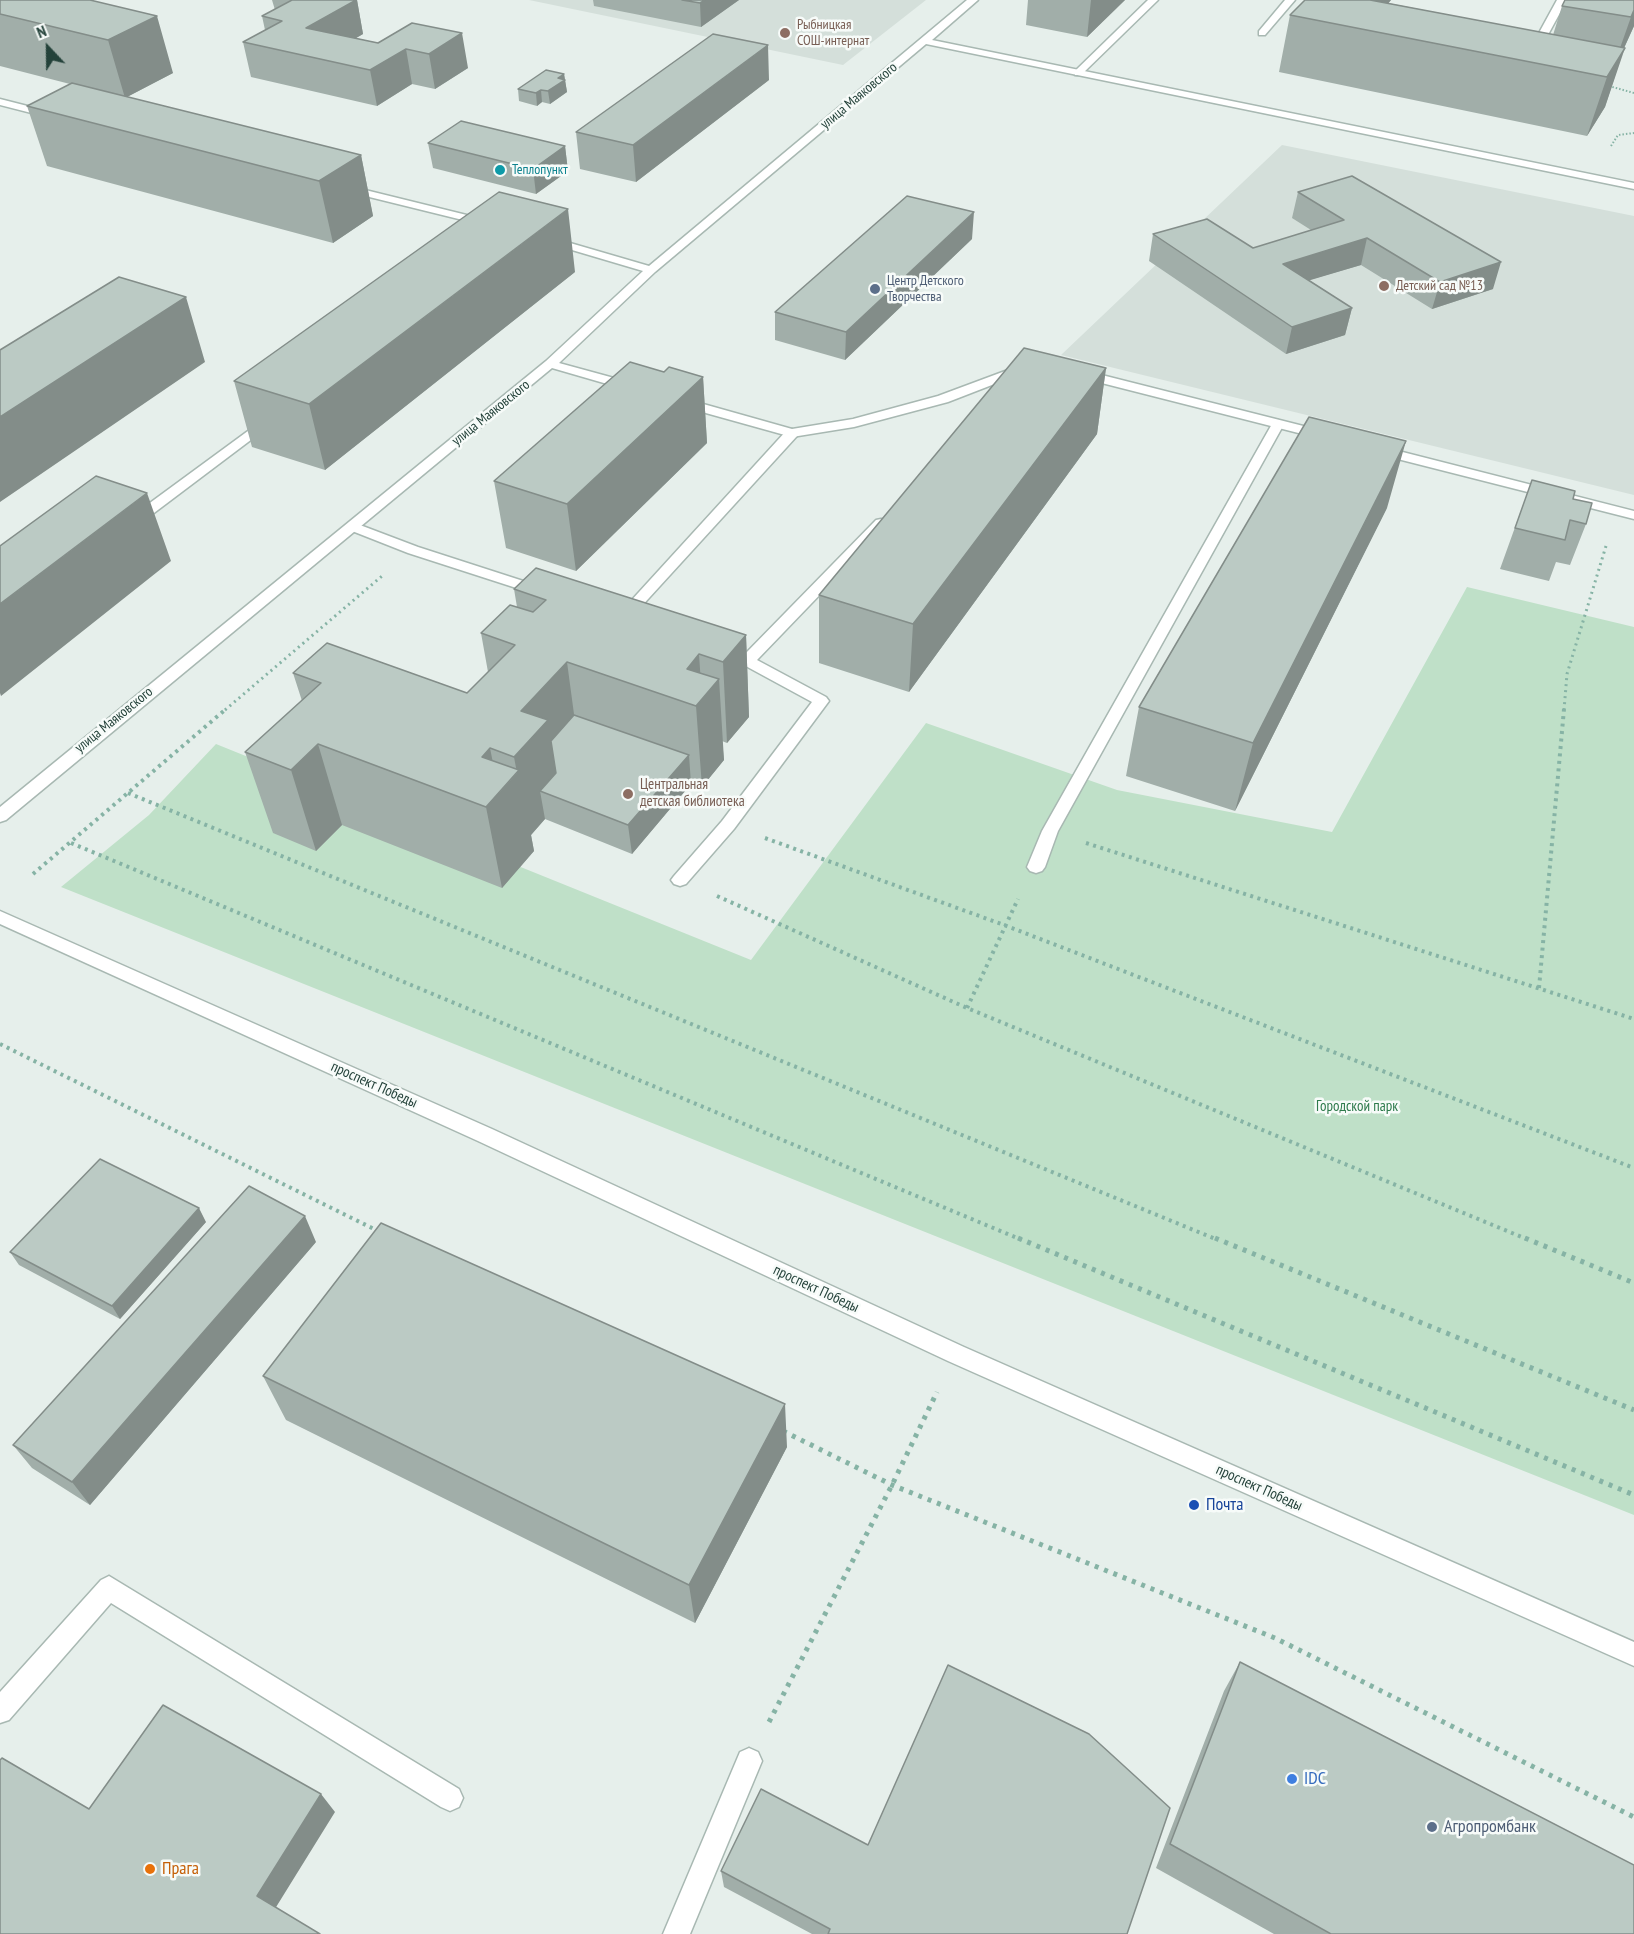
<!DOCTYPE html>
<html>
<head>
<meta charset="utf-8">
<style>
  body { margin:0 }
  #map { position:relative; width:1634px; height:1934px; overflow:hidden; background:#e6efeb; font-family:"PT Sans Narrow",sans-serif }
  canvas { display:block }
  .north { position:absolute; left:18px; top:18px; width:60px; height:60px; -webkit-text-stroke:4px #f7fbf9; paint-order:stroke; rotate:338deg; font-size:16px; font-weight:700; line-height:24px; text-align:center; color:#24423a }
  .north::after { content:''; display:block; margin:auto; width:21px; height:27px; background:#24423a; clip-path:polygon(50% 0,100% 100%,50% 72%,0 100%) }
</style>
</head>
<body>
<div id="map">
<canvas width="1634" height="1934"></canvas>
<div class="north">N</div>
</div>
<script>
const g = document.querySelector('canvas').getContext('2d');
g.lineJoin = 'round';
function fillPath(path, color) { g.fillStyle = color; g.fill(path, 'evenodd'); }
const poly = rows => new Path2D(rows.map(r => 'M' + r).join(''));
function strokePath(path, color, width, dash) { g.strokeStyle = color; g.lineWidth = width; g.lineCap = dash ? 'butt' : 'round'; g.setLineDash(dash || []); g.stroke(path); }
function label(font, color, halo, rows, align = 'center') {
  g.font = font + ' "PT Sans Narrow",sans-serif'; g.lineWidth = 5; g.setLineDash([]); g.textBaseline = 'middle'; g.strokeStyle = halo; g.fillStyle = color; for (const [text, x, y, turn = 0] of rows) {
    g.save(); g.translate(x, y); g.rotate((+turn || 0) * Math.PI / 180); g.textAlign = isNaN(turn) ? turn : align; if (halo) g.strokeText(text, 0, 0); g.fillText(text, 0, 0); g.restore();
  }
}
fillPath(poly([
  [529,0,926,0,843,65],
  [1282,145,1634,216,1634,495,1061,355]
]), '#d4dfda');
fillPath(poly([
  [1467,587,1634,627,1634,1515,61,887,149,815,216,744,751,960,926,723,1117,790,1332,832]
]), '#bfe0c8');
const service = poly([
  [1148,0,1158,0,1081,75,1075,75,1075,71,1148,0],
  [1285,0,1295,0,1265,35,1259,35,1259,31,1285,0],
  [1557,0,1567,0,1538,53,1530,55,1528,53,1557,0],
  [267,417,272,418,273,421,272,424,138,525,128,525,126,522,128,519,267,417],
  [1278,420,1284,424,1058,831,1045,867,1042,871,1036,873,1030,871,1027,867,1042,831,1272,424,1278,420],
  [792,429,799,433,797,436,628,621,618,621,616,618,618,615,787,430,792,429],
  [881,519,886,520,888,523,886,526,757,660,826,697,829,701,734,829,686,884,680,886,674,884,671,880,674,876,722,821,812,702,742,664,721,657,718,654,726,649,744,655,876,520,881,519],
  [352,522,418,547,548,589,550,592,548,595,538,595,408,553,347,529,345,526,352,522],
  [109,1576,459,1789,463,1798,459,1807,450,1811,441,1807,111,1603,9,1720,0,1723,0,1692,101,1580,109,1576],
  [749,1748,758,1752,762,1761,690,1934,663,1934,740,1752,749,1748]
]);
const minor = poly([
  [967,0,978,0,932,40,1634,183,1634,189,926,44,655,272,559,363,636,384,638,387,636,390,628,390,552,368,6,820,0,822,0,807,546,361,643,271,545,242,545,238,553,238,649,266,967,0],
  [0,99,55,113,56,115,51,118,0,105,0,99],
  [345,185,491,221,493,223,487,226,341,190,340,188,345,185],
  [1024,364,1030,368,1028,371,948,402,854,427,792,437,677,405,676,402,682,398,792,429,853,419,938,396,1024,364],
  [1082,370,1331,433,1333,436,1326,440,1078,377,1076,374,1082,370],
  [1379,446,1634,511,1634,519,1374,453,1372,450,1374,447,1379,446]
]);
const tertiary = poly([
  [0,911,492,1129,964,1347,1634,1642,1634,1666,948,1361,478,1141,0,924,0,911]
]);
strokePath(service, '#a8b8b2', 3);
strokePath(minor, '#a8b8b2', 3);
strokePath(tertiary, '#a8b8b2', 3);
strokePath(poly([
  [1609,86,1634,93],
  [1611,146,1618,135,1634,133]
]), '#86b3a5', 2, [1.5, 2]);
strokePath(poly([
  [225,710,382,576],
  [1564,710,1567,674,1606,546]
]), '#86b3a5', 3, [2, 4]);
strokePath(poly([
  [128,793,1218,1240],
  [765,838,1004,925,1634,1168],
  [71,843,1022,1240],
  [1086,843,1634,1019],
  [33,874,226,709],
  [717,896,967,1008,1529,1240],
  [1539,988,1564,709],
  [967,1008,1018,899],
  [0,1044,378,1231]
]), '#86b3a5', 4, [3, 4.5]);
strokePath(poly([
  [1018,1238,1634,1495],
  [1215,1238,1634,1410],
  [1525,1238,1634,1283],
  [783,1431,892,1485,1275,1638,1634,1817],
  [769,1722,892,1485,937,1392]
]), '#86b3a5', 5, [4, 6]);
fillPath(service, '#fff');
fillPath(minor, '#fff');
fillPath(tertiary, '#fff');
fillPath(poly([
  [0,0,90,0,173,73,127,97,361,155,373,216,333,243,47,166,27,106,70,84,0,66],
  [272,0,357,0,363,34,356,38,378,43,412,23,468,68,435,89,412,84,377,106,251,77,243,42,265,30,262,16,275,10],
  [593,0,739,0,701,27,594,6],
  [1028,0,1125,0,1087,37,1026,25],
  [1305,0,1391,0,1388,3,1553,35,1562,6,1634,0,1634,26,1624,48,1605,107,1587,136,1279,72,1290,15],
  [564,74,567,92,550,104,542,102,537,106,519,101,518,89],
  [769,80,636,182,580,169,576,132],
  [428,143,565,146,568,171,536,194,433,168],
  [1298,192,1493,289,1432,309,1361,265,1309,280,1352,308,1345,335,1286,354,1149,261,1153,234,1253,248,1311,230,1292,218],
  [972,239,845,360,775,340,775,312],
  [575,272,325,470,252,447,234,381],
  [1106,368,1097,434,909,692,819,663,819,595],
  [664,372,703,377,707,443,576,571,506,548,494,481],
  [1532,480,1573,499,1586,524,1570,565,1556,562,1549,581,1500,569],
  [1387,508,1235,811,1126,776,1139,707],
  [514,589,746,635,749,717,727,743,722,741,724,760,702,787,691,784,632,854,545,819,531,835,534,851,502,888,342,825,316,851,273,833,245,752,302,701,293,673,467,693,488,672,481,633,517,607],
  [206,1222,120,1319,19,1265,10,1252],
  [316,1242,90,1505,32,1468,13,1445],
  [263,1376,787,1447,695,1623,286,1420],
  [1240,1662,1634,1934,1274,1934,1156,1868,1224,1691],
  [868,1845,1127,1934,812,1934,724,1887,721,1871]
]), '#a1aea9');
fillPath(poly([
  [356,0,357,0,363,34,320,59,306,28],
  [705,0,739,0,701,27,700,3],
  [1091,0,1125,0,1087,37],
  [1372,0,1391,0,1367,30],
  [1634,10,1634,26,1620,57,1625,48,1605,107,1587,136,1607,77,1614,65,1631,17],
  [157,16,173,73,125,98,108,40],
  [462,33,468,68,435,89,429,54],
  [768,45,769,80,636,182,633,145],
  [406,49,412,84,377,106,370,70],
  [564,74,567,92,550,104,548,91,558,78],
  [541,90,542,102,537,106,536,93],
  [565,146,568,171,536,194,533,169],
  [361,155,373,216,333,243,319,181],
  [568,209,575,272,325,470,309,404],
  [974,212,972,239,845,360,846,332],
  [1367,238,1361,265,1277,290,1283,264],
  [1501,262,1493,289,1432,309,1440,282],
  [186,297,205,362,0,502,0,417],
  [1352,308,1345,335,1286,354,1292,327],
  [1106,368,1097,434,909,692,913,624],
  [703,377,707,443,576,571,567,504],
  [1406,441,1387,508,1235,811,1253,743],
  [147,493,171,561,1,696,0,693,0,604],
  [746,635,749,717,727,743,723,662],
  [699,654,702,699,719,679,724,760,702,787,696,706,687,669],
  [567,662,578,744,560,798,540,791,545,819,531,835,534,851,502,888,486,807,482,757,490,748,499,793,517,773,514,757,521,711],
  [318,744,342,825,316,851,291,770],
  [689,755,691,784,632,854,628,825],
  [199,1208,206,1222,120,1319,112,1306],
  [305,1216,316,1242,90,1505,72,1482],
  [785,1404,787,1447,695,1623,689,1585],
  [321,1794,335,1812,273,1912,257,1896]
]), '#838d89');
const building = poly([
  [0,0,90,0,157,16,108,40,0,14,0,0],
  [292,0,356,0,306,28,378,43,412,23,462,33,429,54,406,49,370,70,243,42,282,21,262,16,292,0],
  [682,0,705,0,700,3,682,0],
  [1305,0,1370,0,1625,48,1607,77,1290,15,1305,0],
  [1565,0,1634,0,1634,10,1631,17,1562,6,1565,0],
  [713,34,768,45,633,145,576,132,713,34],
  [546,70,564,74,558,78,565,80,548,91,541,90,536,93,518,89,546,70],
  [72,83,361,155,319,181,27,106,72,83],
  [461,121,565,146,533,169,428,143,461,121],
  [1352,176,1501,262,1440,282,1367,238,1283,264,1352,308,1292,327,1153,234,1207,219,1253,248,1344,220,1298,192,1352,176],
  [499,192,568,209,309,404,234,381,499,192],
  [907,196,974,212,846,332,775,312,907,196],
  [119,277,186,297,0,417,0,350,119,277],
  [1024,348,1106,368,913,624,819,595,1024,348],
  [630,362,664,372,669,367,703,377,567,504,494,481,630,362],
  [1309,417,1406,441,1253,743,1139,707,1309,417],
  [96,476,147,493,0,604,0,546,96,476],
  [1532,480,1575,491,1573,499,1592,503,1586,524,1570,520,1565,540,1515,528,1532,480],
  [536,568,746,635,723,662,699,654,687,669,719,679,696,706,567,662,521,711,548,720,514,757,490,748,482,757,519,770,486,807,318,744,291,770,245,752,321,683,293,673,327,643,467,693,515,645,481,633,510,605,533,612,546,600,514,589,536,568],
  [574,715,689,755,628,825,540,791,556,773,551,741,574,715],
  [100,1159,199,1208,112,1306,10,1252,100,1159],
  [249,1186,305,1216,72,1482,13,1445,249,1186],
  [381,1223,785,1404,689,1585,263,1376,381,1223],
  [1240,1662,1634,1865,1634,1934,1331,1934,1170,1844,1240,1662],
  [948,1665,1089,1734,1170,1808,1127,1934,828,1934,830,1929,721,1871,761,1789,868,1845,948,1665],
  [163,1705,321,1794,257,1896,320,1934,0,1934,0,1760,2,1758,89,1809,163,1705]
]);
fillPath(building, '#bbcac4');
strokePath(building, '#838d89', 1.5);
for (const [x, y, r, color] of [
  [785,33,6,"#8d6e63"],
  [500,170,6,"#0f9aa8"],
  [1384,286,6,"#8d6e63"],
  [875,289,6,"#5c6f8a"],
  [628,794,6,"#8d6e63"],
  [1194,1505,6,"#1a4fb4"],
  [1292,1779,6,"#3f7fe0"],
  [1432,1827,6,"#5c6f8a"],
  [150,1869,6,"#e8710a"]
]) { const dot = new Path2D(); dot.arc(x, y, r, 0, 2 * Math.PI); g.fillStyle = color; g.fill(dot); strokePath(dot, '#f7fbf9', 2); }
label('14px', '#785e54', '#f7fbf9', [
  ["Рыбницкая",797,25],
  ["СОШ-интернат",797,41],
  ["Детский сад №13",1396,286]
], 'left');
label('14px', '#24423a', '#f7fbf9', [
  ["улица Маяковского",859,96,-40],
  ["улица Маяковского",491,413,-39],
  ["улица Маяковского",114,720,-39]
]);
label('14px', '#0d838f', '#f7fbf9', [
  ["Теплопункт",512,170]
], 'left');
label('14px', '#4e5e75', '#f7fbf9', [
  ["Центр Детского",887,281],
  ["Творчества",887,297]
], 'left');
label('15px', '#785e54', '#f7fbf9', [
  ["Центральная",640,785],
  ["детская библиотека",640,802]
], 'left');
label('15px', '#24423a', '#f7fbf9', [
  ["проспект Победы",374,1085,24],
  ["проспект Победы",816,1289,25],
  ["проспект Победы",1259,1488,24]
]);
label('15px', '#2d7a4b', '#f7fbf9', [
  ["Городской парк",1357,1107]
]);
label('18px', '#164399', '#f7fbf9', [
  ["Почта",1206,1505]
], 'left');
label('18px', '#366cbe', '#f7fbf9', [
  ["IDC",1304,1779]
], 'left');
label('18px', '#4e5e75', '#f7fbf9', [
  ["Агропромбанк",1444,1827]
], 'left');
label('18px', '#c56008', '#f7fbf9', [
  ["Прага",162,1869]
], 'left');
</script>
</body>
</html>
